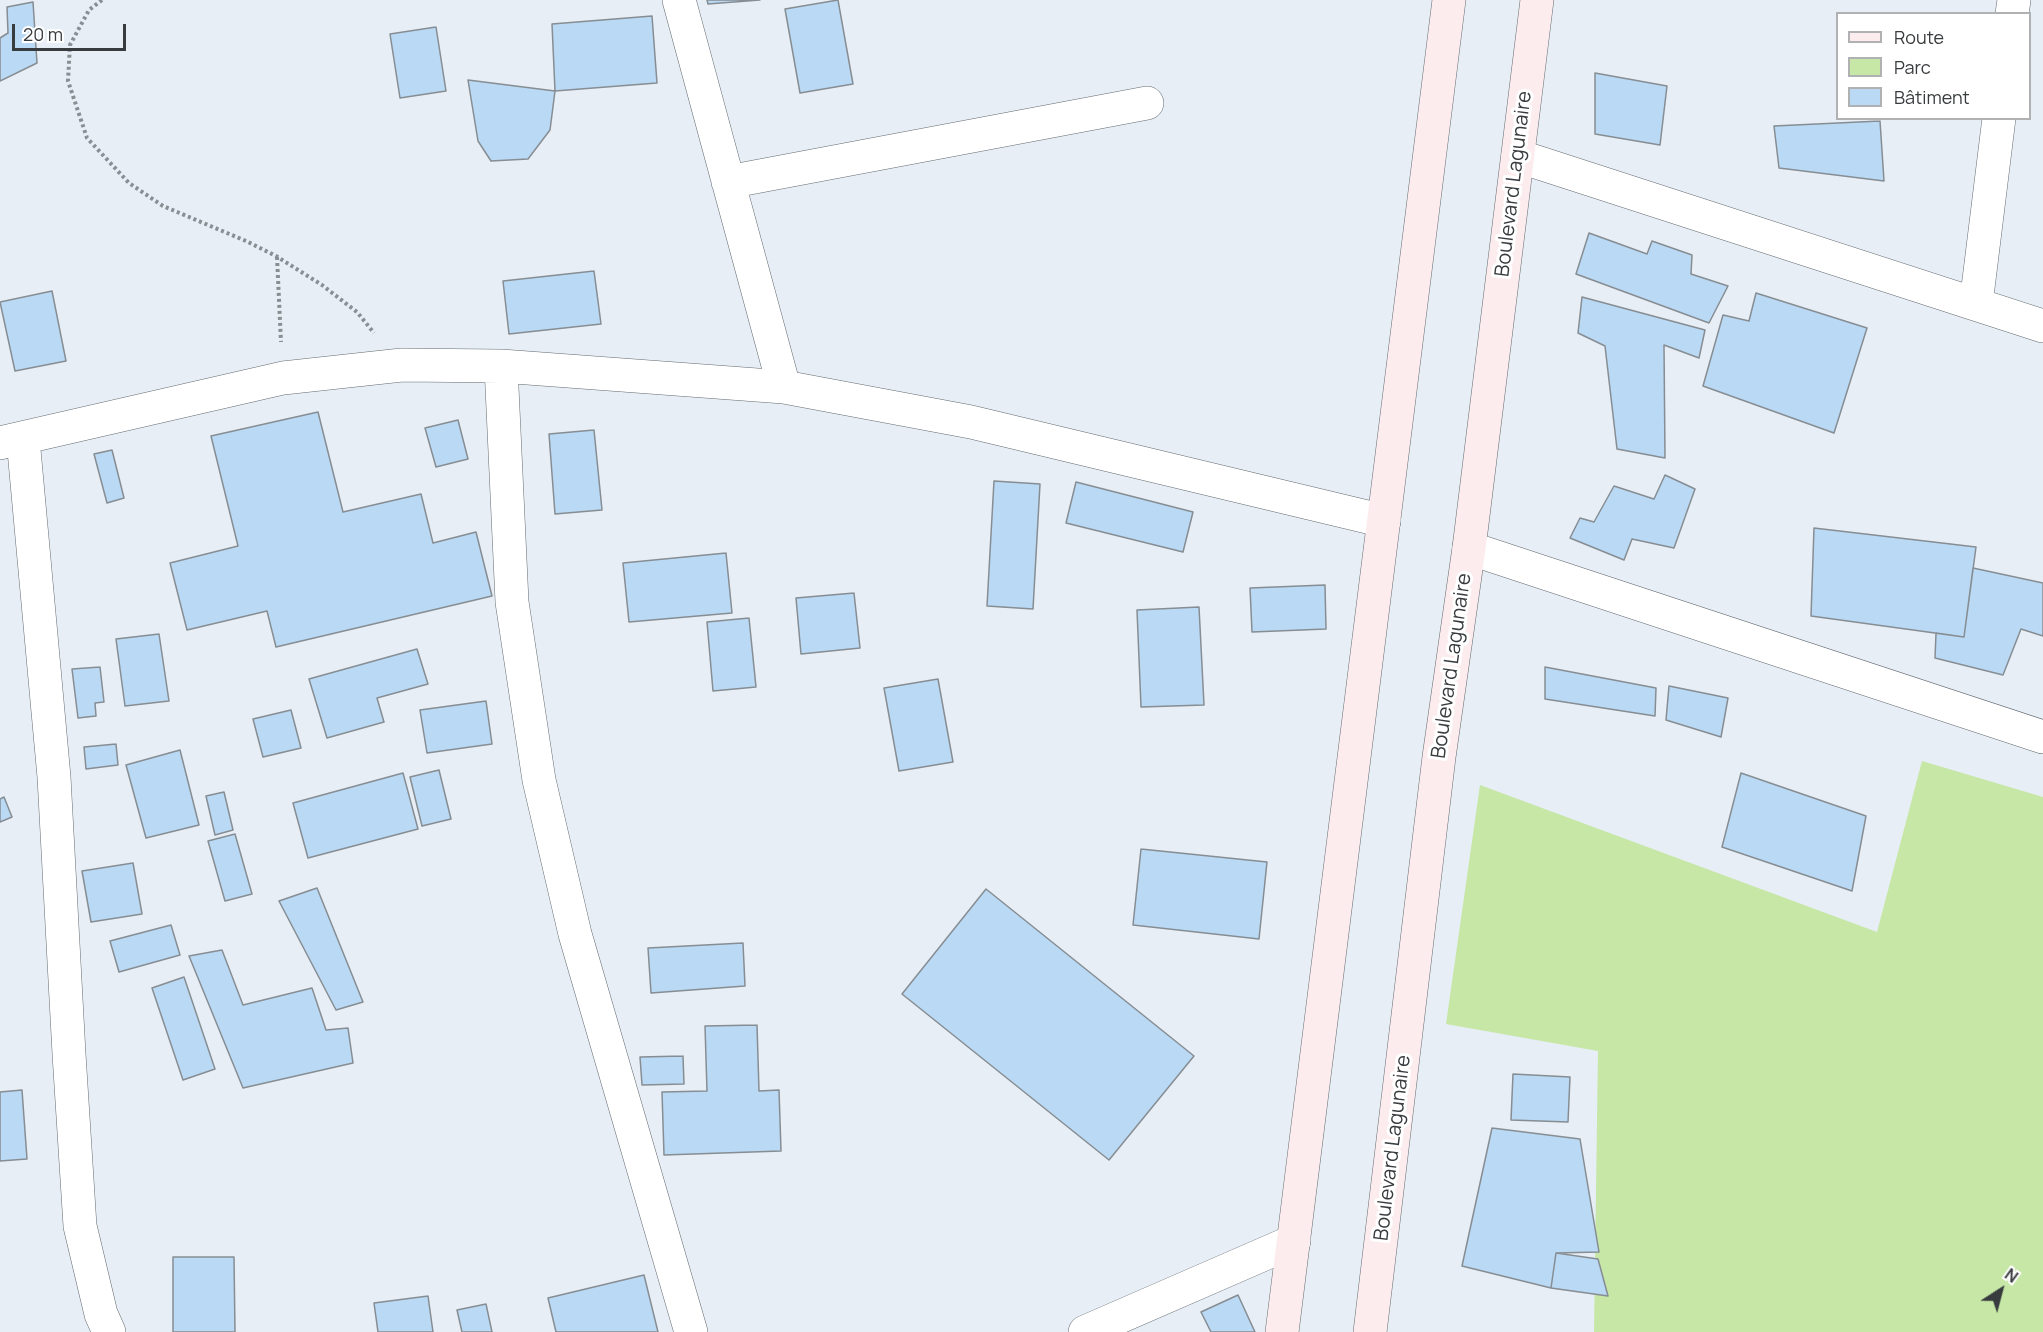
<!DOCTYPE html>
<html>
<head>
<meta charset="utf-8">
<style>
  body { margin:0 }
  #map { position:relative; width:2043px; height:1332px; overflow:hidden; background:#e7eef5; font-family:Manrope,sans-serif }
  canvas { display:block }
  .legend { position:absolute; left:1836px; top:12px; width:195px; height:108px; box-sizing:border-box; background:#fff; border:2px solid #b0b1b2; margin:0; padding:8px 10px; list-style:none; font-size:18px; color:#393c3e }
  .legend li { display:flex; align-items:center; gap:12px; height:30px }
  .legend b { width:30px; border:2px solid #b0b1b2 }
  .north { position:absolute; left:1971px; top:1260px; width:60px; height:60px; -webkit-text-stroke:4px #fff; paint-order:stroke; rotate:36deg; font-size:16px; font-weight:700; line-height:24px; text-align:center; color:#393c3e }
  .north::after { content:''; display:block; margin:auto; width:21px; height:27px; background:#393c3e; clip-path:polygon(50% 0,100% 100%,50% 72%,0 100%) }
  .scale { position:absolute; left:12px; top:24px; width:114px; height:27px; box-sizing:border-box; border:3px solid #393c3e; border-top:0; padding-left:8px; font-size:18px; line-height:21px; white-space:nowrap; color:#393c3e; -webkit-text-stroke:4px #fff; paint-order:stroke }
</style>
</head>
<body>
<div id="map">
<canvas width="2043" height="1332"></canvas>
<ul class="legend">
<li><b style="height:8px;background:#fceced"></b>Route</li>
<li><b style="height:16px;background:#c6e7a6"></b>Parc</li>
<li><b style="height:16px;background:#bad9f4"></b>Bâtiment</li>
</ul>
<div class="north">N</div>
<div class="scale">20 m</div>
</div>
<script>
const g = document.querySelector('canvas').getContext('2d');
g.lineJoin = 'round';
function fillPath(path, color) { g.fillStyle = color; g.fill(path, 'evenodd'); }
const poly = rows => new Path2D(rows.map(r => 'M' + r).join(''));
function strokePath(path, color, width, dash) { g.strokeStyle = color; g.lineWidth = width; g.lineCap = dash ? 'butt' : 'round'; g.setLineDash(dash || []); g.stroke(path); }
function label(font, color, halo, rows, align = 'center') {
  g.font = font + ' Manrope,sans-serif'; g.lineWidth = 6; g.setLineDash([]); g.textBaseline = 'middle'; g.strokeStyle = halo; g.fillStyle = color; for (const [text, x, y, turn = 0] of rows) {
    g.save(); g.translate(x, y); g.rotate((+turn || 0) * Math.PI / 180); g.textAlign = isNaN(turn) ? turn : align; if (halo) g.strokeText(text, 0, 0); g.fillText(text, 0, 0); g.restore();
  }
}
fillPath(poly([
  [1922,761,2043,797,2043,1332,1594,1332,1598,1051,1446,1024,1480,785,1877,932]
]), '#c6e7a6');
const building = poly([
  [707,0,760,0,708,4,707,0],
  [838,0,853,84,800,93,785,9,838,0],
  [33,2,37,63,0,81,0,38,8,33,7,7,33,2],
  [652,16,657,83,555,91,552,24,652,16],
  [436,27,446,91,400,98,390,34,436,27],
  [1595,73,1667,86,1660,145,1595,134,1595,73],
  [468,80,555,91,550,130,528,159,491,161,478,141,468,80],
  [1880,121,1884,181,1779,168,1774,126,1880,121],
  [1589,233,1647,254,1652,241,1692,255,1691,274,1728,286,1709,323,1576,274,1589,233],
  [594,271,601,324,509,334,503,281,594,271],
  [52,291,66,361,15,371,0,302,52,291],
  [1756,293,1867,328,1834,433,1703,386,1723,315,1749,321,1756,293],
  [1582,297,1705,330,1699,358,1664,345,1665,458,1617,449,1605,346,1578,333,1582,297],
  [318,412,343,512,421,494,433,543,476,532,492,596,276,647,267,611,187,630,170,563,238,546,211,436,318,412],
  [458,420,468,459,436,467,425,428,458,420],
  [594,430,602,510,555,514,549,434,594,430],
  [112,450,124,498,107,503,94,454,112,450],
  [1665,475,1695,489,1674,548,1632,539,1624,560,1570,538,1580,518,1594,522,1614,486,1654,499,1665,475],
  [994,481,1040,484,1033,609,987,606,994,481],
  [1076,482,1193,512,1183,552,1066,523,1076,482],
  [1814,528,1976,547,1964,637,1811,616,1814,528],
  [726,553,732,613,629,622,623,563,726,553],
  [1973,568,2043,583,2043,636,2021,629,2003,675,1935,658,1936,633,1964,637,1973,568],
  [1325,585,1326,629,1252,632,1250,588,1325,585],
  [854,593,860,648,801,654,796,598,854,593],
  [1199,607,1204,705,1141,707,1137,610,1199,607],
  [749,618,756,687,713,691,707,622,749,618],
  [159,634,169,701,125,706,116,639,159,634],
  [417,649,428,684,377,698,384,722,327,738,309,679,417,649],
  [100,667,104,702,95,703,96,716,78,718,72,669,100,667],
  [1545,667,1656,688,1655,716,1545,699,1545,667],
  [938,679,953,762,899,771,884,688,938,679],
  [1669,686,1728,698,1721,737,1666,720,1669,686],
  [486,701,492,744,427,753,420,710,486,701],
  [291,710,301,748,263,757,253,719,291,710],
  [116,744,118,765,86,769,84,747,116,744],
  [180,750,199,825,146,838,126,765,180,750],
  [439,770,451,819,422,826,410,777,439,770],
  [403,773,418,829,308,858,293,803,403,773],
  [1741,773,1866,816,1852,891,1722,847,1741,773],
  [224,792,233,830,215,835,206,796,224,792],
  [4,797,12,817,0,822,0,799,4,797],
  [235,834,252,894,225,901,208,841,235,834],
  [1141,849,1267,862,1259,939,1133,925,1141,849],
  [133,863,142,914,91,922,82,871,133,863],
  [317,888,363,1002,336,1010,279,901,317,888],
  [986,889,1194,1056,1109,1160,902,994,986,889],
  [171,925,180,955,119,972,110,941,171,925],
  [743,943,745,986,651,993,648,948,743,943],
  [222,950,243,1005,312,988,326,1030,348,1028,353,1063,243,1088,189,956,222,950],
  [184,977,215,1069,183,1080,152,988,184,977],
  [757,1025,759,1091,779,1090,781,1151,664,1155,662,1092,707,1091,705,1026,757,1025],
  [683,1056,684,1084,642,1085,640,1057,683,1056],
  [1513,1074,1570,1077,1568,1122,1511,1120,1513,1074],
  [22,1090,27,1159,0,1161,0,1092,22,1090],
  [1492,1128,1580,1139,1599,1252,1556,1253,1551,1288,1462,1266,1492,1128],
  [1556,1253,1598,1259,1608,1296,1551,1288,1556,1253],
  [173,1257,234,1257,235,1332,173,1332,173,1257],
  [644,1275,658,1332,556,1332,548,1298,644,1275],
  [1238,1295,1255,1332,1211,1332,1201,1312,1238,1295],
  [428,1296,433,1332,378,1332,374,1303,428,1296],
  [486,1304,492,1332,462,1332,457,1310,486,1304]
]);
fillPath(building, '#bad9f4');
strokePath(building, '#868d93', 1.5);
const minor = poly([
  [679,0,784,387],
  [2012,14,2014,0],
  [1518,156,2043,326],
  [728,182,1147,103],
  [1976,304,1999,118],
  [501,366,512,602,539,780,575,934,691,1332],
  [23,439,54,777,69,1054,80,1226,101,1314,109,1332],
  [0,443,283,378,402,365,501,366,784,387,971,422,1384,521],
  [1469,548,2043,737],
  [1085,1332,1294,1241]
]);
const secondary = poly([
  [1282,1332,1449,0],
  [1370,1332,1439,757,1469,548,1537,0]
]);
strokePath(minor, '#656b71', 34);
strokePath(secondary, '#656b71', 34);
strokePath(poly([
  [102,0,89,10,70,45,68,81,87,138,129,183,163,206,246,241,276,256,322,285,357,312,374,333],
  [277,257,281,342]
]), '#898e93', 4, [3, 3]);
strokePath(minor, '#fff', 33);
strokePath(secondary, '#fceced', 33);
label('20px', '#393c3e', '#fff', [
  ["Boulevard Lagunaire",1514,184,-83],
  ["Boulevard Lagunaire",1452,666,-82],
  ["Boulevard Lagunaire",1393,1148,-83]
]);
</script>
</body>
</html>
